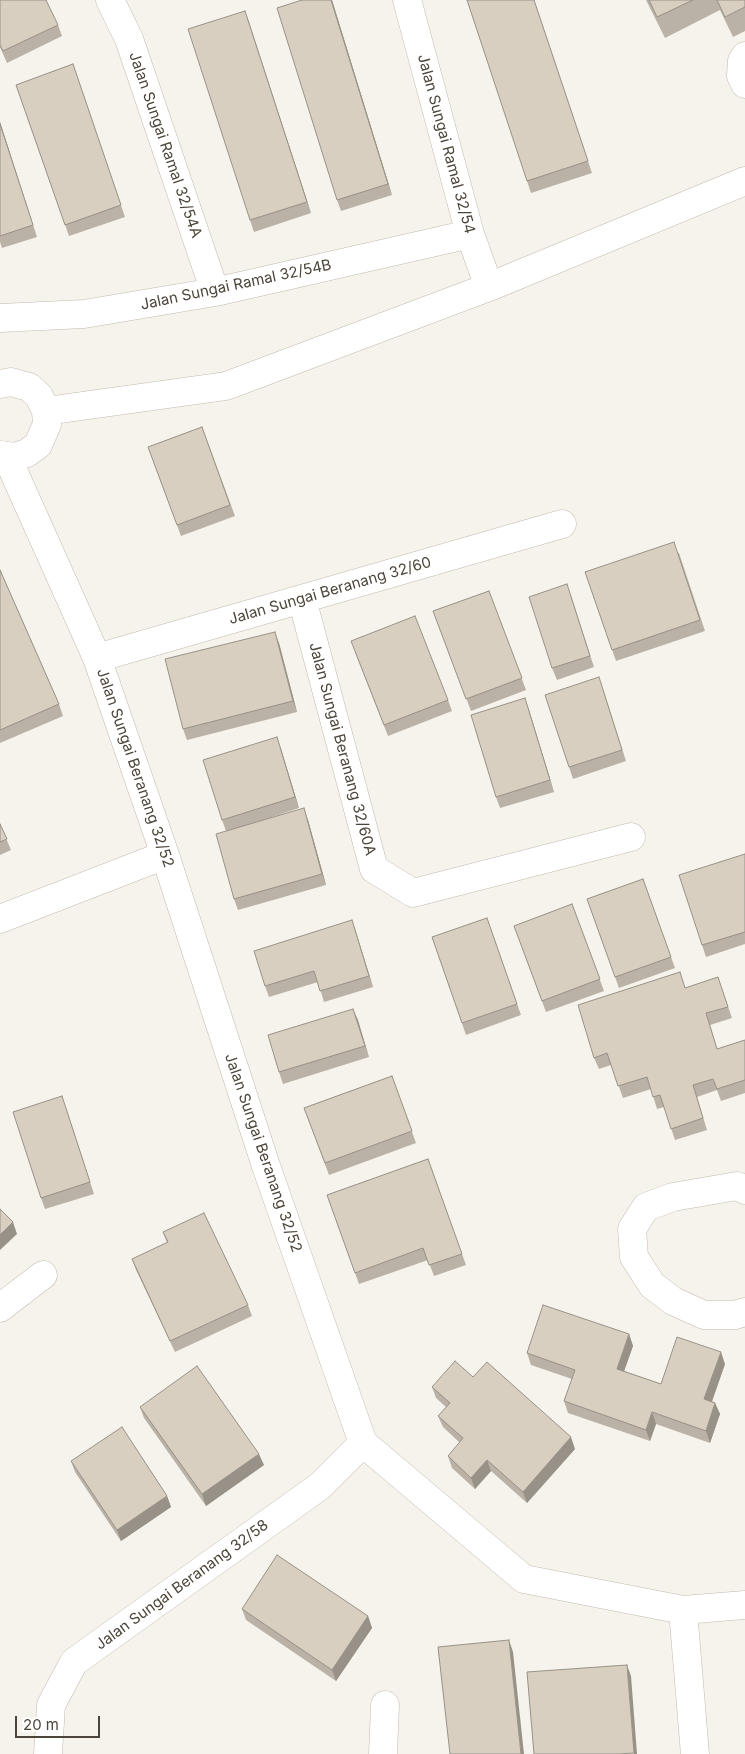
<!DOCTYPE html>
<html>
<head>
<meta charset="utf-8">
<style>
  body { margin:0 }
  #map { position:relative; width:745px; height:1754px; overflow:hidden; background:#f6f3ec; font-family:Inter,sans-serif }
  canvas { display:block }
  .scale { position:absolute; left:15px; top:1716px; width:85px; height:22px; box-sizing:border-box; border:2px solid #4b4439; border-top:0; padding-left:6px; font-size:15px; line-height:18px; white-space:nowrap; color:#4b4439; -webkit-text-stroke:4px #fff; paint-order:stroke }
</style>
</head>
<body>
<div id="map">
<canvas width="745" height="1754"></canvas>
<div class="scale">20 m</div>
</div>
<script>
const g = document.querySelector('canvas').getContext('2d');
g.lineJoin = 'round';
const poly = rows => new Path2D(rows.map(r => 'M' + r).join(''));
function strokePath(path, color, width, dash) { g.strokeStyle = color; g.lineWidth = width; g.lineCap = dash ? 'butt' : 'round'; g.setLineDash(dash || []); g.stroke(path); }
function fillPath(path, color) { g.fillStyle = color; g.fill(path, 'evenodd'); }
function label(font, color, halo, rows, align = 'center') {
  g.font = font + ' Inter,sans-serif'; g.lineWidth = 4.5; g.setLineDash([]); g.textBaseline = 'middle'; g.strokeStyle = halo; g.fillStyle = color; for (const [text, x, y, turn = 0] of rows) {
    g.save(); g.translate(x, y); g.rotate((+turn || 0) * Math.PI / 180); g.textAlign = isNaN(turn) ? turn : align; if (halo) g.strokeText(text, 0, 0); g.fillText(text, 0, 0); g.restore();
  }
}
const minor = poly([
  [110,0,129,39,215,292],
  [407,0,470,234,489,287],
  [745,56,742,61,741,76,745,84],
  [0,318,84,314,215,292,470,234],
  [0,384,11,382,29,387,39,396,46,411,47,424,38,445,27,453,15,457,0,455],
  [46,411,226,386,489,287,745,181],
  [7,457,97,658,165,855,266,1166,363,1443,524,1579,683,1610,745,1605],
  [302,599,374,869,413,893,631,837],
  [97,658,562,524],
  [0,919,165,855],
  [745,1190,737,1186,673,1197,646,1207,632,1229,634,1257,652,1285,673,1301,704,1315,735,1315,745,1312],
  [0,1308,43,1275],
  [683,1610,695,1754],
  [48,1754,51,1705,74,1662,320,1486,363,1443],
  [383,1754,385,1705]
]);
strokePath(minor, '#c2bbae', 29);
strokePath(minor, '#fff', 28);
fillPath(poly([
  [0,0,58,25,62,36,7,63,0,47],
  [302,0,332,0,392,195,341,211,337,200],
  [534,0,592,173,531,193,527,181],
  [646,0,745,0,745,31,733,37,720,10,665,38],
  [245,11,311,213,254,232,250,220],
  [73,64,125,217,69,236,16,85],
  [0,122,37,237,2,248,0,242],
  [202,427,235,516,181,536,148,447],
  [679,553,705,631,616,661,585,572],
  [0,570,59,704,63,716,0,743],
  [489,591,526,690,471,711,433,611],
  [571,596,594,667,557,680,552,668],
  [279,643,297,712,187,740,183,729],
  [355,652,448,700,452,711,388,736],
  [603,689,626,761,573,779,569,767],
  [529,710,554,792,500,808,496,797],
  [281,749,299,808,257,822,308,820,326,885,238,910,234,899,226,831,222,820],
  [0,824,11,850,0,855],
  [745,854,745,944,706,957,702,945],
  [643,879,675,968,619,988,587,899],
  [572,904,604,991,546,1012,514,926],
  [487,918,521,1015,466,1035,432,937],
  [352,920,373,987,324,1002,318,982,269,997,265,986],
  [686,988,722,989,732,1018,710,1025,717,1049,745,1040,745,1093,721,1101,717,1090,697,1097,707,1130,675,1140,664,1107,657,1109,651,1089,623,1098,611,1065,599,1069,594,1058],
  [353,1009,369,1057,283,1084,279,1072],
  [392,1076,416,1143,329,1175,304,1108],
  [66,1108,94,1194,45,1209,41,1198],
  [428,1159,466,1265,434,1276,428,1260,359,1284,327,1195],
  [163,1232,248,1305,252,1316,175,1352,136,1270,132,1259,167,1243],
  [629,1334,633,1346,624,1371,661,1384,725,1364,712,1401,715,1403,720,1414,710,1443,656,1424,650,1441,568,1413,564,1401,572,1379,531,1365,527,1353],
  [473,1377,575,1449,527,1503,491,1471,475,1489,452,1468,448,1456,460,1443,443,1427,438,1416,446,1407,436,1398,432,1387],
  [140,1407,264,1465,206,1506,144,1418],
  [71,1461,167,1496,171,1507,121,1541,75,1472],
  [242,1609,368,1616,372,1628,336,1681,246,1620]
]), '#bab2a6');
fillPath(poly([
  [331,0,332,0,392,195,388,184],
  [245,11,249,22,311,213,307,202],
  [0,122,37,237,0,124],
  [275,632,279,643,297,712,293,701],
  [525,698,529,710,554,792,550,780],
  [277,737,281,749,299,808,295,797],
  [304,808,308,820,326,885,322,874],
  [352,920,356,932,373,987,369,976],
  [353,1009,358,1020,369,1057,365,1046],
  [13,1222,17,1234,0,1250,0,1235],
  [629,1334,633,1346,621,1380,617,1369],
  [721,1352,725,1364,709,1410,704,1399],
  [715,1403,720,1414,710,1443,706,1431],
  [652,1412,656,1424,650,1441,646,1430],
  [571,1437,575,1449,527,1503,523,1492],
  [259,1454,264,1465,206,1506,202,1494],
  [487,1460,491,1471,475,1489,471,1478],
  [167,1496,171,1507,121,1541,117,1530],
  [368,1616,372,1628,336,1681,332,1670],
  [509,1640,513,1652,524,1754,521,1754],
  [627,1665,631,1676,637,1754,634,1754,634,1753]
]), '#979187');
const building = poly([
  [0,0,46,0,58,25,3,51,0,45,0,0],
  [302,0,331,0,388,184,337,200,277,8,302,0],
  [467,0,534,0,588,161,527,181,467,0],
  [649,0,693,0,657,17,649,0],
  [717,0,745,0,745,7,725,17,717,0],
  [245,11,307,202,250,220,188,29,245,11],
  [73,64,121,205,65,225,16,85,73,64],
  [0,124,33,225,0,236,0,124],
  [202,427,230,505,177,525,148,447,202,427],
  [674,542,700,620,612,650,585,572,674,542],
  [0,570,59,704,0,730,0,570],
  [567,584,590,656,552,668,529,597,567,584],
  [489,591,522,678,466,699,433,611,489,591],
  [415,616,448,700,384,725,351,641,415,616],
  [275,632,293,701,183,729,165,659,275,632],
  [599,677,622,750,569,767,545,695,599,677],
  [525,698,550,780,496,797,471,715,525,698],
  [277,737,295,797,222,820,203,760,277,737],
  [304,808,322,874,234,899,216,834,304,808],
  [0,824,7,839,0,842,0,824],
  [745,854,745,932,702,945,679,875,745,854],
  [643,879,671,957,615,977,587,899,643,879],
  [572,904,600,979,542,1001,514,926,572,904],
  [487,918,517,1004,462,1023,432,937,487,918],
  [352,920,369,976,320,991,314,971,265,986,254,951,352,920],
  [680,972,685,988,718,977,728,1007,706,1013,717,1049,745,1040,745,1080,717,1089,713,1079,693,1085,703,1118,671,1129,660,1095,653,1097,647,1077,618,1086,607,1053,594,1058,578,1005,680,972],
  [353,1009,365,1046,279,1072,268,1035,353,1009],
  [392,1076,412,1131,325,1163,304,1108,392,1076],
  [62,1096,90,1182,41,1198,13,1112,62,1096],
  [428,1159,462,1254,429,1265,423,1248,355,1273,327,1195,428,1159],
  [0,1209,13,1222,0,1235,0,1209],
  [204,1213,248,1305,170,1341,132,1259,168,1242,163,1232,204,1213],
  [543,1305,629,1334,617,1369,661,1384,677,1337,721,1352,704,1399,715,1403,706,1431,652,1412,646,1430,564,1401,575,1370,527,1353,543,1305],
  [455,1361,473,1377,487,1362,571,1437,523,1492,487,1460,471,1478,448,1456,463,1438,438,1416,450,1403,432,1387,455,1361],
  [197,1366,259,1454,202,1494,140,1407,197,1366],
  [122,1427,167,1496,117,1530,71,1461,122,1427],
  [277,1555,368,1616,332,1670,242,1609,277,1555],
  [509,1640,521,1754,450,1754,438,1647,509,1640],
  [627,1665,634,1753,618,1754,534,1754,527,1672,627,1665]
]);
fillPath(building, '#d8cfc1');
strokePath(building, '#979187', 1);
label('15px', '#4b4439', '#fff', [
  ["Jalan Sungai Ramal 32/54",446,144,75],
  ["Jalan Sungai Ramal 32/54A",165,145,71],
  ["Jalan Sungai Ramal 32/54B",236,285,-12],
  ["Jalan Sungai Beranang 32/60",330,591,-16],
  ["Jalan Sungai Beranang 32/60A",342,749,75],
  ["Jalan Sungai Beranang 32/52",135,768,71],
  ["Jalan Sungai Beranang 32/52",263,1153,71],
  ["Jalan Sungai Beranang 32/58",182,1585,-36]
]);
</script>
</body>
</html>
